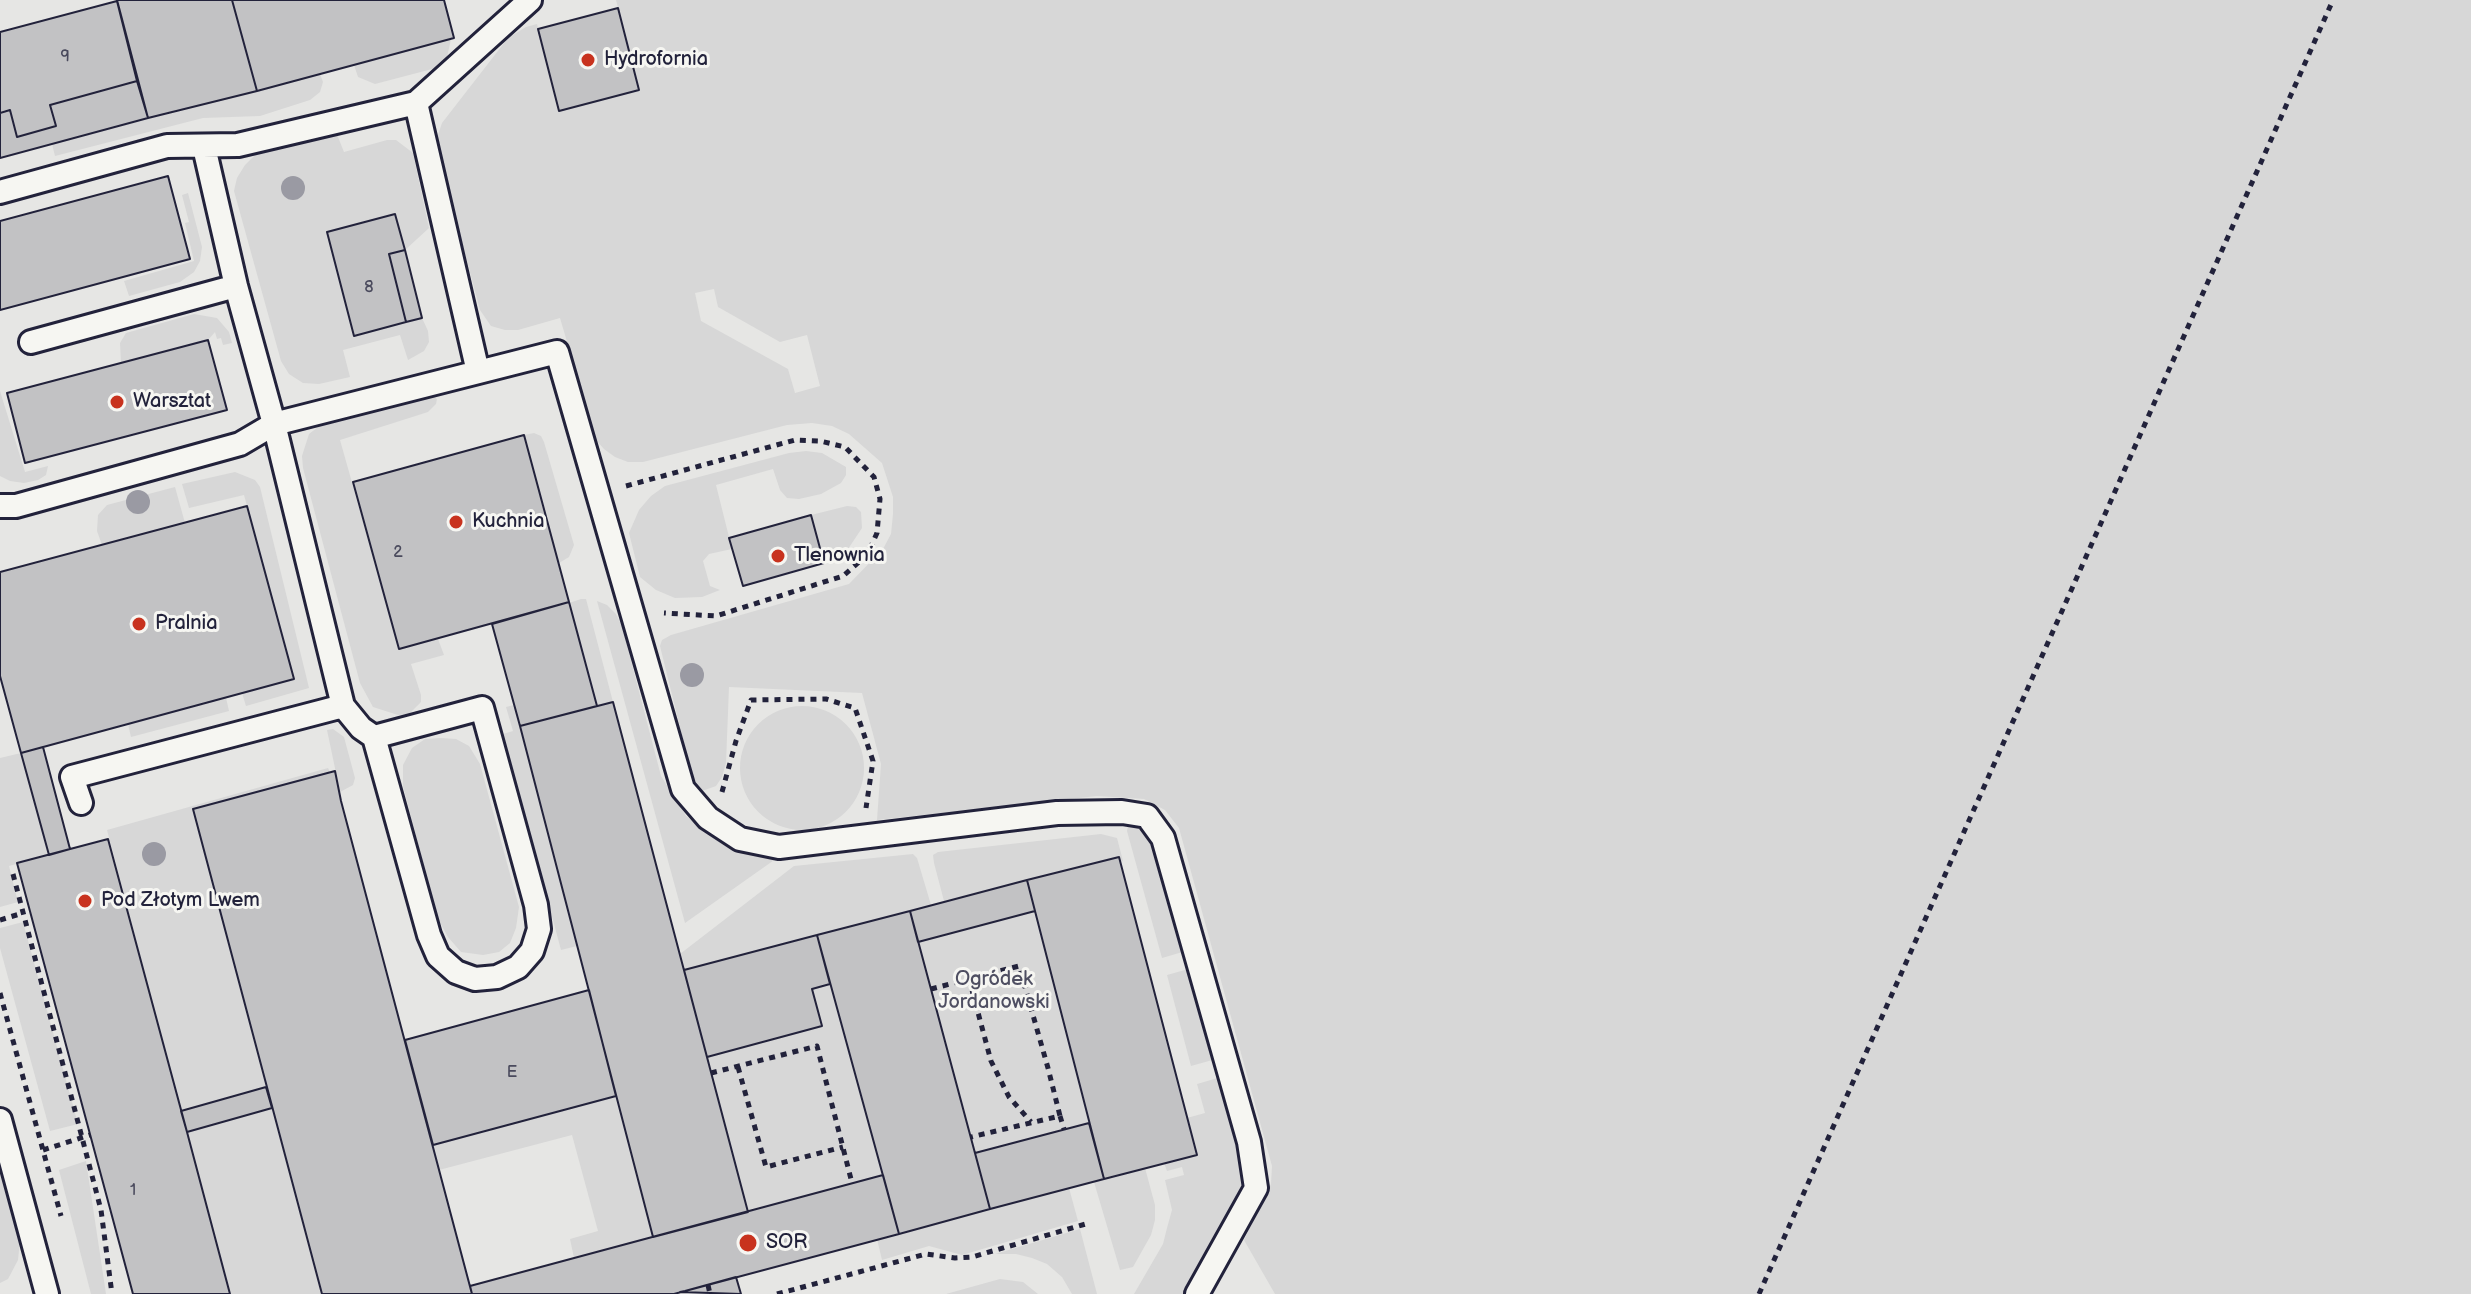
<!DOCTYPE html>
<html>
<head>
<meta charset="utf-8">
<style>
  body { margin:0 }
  canvas { display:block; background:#f6f6f2 }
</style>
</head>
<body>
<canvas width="2471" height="1294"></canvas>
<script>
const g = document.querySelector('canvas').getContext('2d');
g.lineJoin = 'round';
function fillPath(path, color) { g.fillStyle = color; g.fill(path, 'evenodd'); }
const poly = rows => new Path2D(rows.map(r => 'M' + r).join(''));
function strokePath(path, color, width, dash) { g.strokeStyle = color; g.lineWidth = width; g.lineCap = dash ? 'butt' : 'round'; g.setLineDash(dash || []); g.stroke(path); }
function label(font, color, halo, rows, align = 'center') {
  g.font = font + ' "Balsamiq Sans",sans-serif'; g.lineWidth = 6; g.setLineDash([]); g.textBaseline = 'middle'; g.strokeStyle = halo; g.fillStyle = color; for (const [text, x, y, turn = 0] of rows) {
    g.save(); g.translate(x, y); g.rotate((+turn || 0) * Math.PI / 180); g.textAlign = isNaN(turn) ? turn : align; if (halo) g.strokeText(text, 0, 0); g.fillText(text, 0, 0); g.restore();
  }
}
fillPath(poly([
  [0,0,779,0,1207,781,1352,1294,0,1294]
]), '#e6e6e4');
fillPath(poly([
  [616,0,2471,0,2471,1294,1275,1294,1244,1240,1271,1184,1272,1166,1179,828,1165,810,1144,799,1097,796,877,820,881,764,862,693,729,687,726,763,722,777,716,786,702,791,692,776,660,646,662,640,671,635,849,584,883,549,891,534,893,514,893,497,882,463,849,434,832,426,812,423,787,425,643,462,628,462,615,457,604,449,596,440,560,318,518,330,505,330,491,326,480,310,437,148,438,135,442,123,508,38,526,27,537,24,559,111,639,90],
  [714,289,718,307,780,342,807,335,820,386,795,393,788,369,701,321,695,293],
  [451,39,447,57,436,68,375,84,358,77,354,65],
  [320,74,323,82,320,92,310,100,260,116,203,118,55,156,52,144],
  [336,132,344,152,387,140,396,140,413,153,429,228,405,250,395,215,327,232,354,335,422,318,428,331,429,342,424,351,408,360,400,335,343,350,350,377,319,384,303,383,289,374,281,361,234,191,237,178,245,165,257,153],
  [188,193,202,247,200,261,194,272,180,282,129,296,124,281,194,261,185,223,189,222,182,195],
  [194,314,217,318,229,332,232,343,223,345,221,338,217,339,215,332,208,340,121,363,120,343,126,333],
  [0,391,25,472,48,466,46,475,38,480,24,483,10,481,0,476],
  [432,395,437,399,436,404,428,412,340,440,399,649,438,639,444,655,411,664,421,695,421,702,409,714,398,715,373,707,360,683,303,468,302,456,309,434,326,421],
  [534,433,541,436,544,442,574,545,569,557,559,563,524,435],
  [806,451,822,453,846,467,846,475,841,483,821,494,799,499,787,498,780,490,773,469,716,485,732,549,709,554,703,561,710,586,720,590,702,597,675,598,656,590,640,577,629,533,639,510,651,496,665,486,789,453],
  [235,472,255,480,260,487,309,688,246,706,242,693,294,679,244,495,189,508,182,484],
  [175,487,185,523,102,545,97,531,98,515,107,505],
  [847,506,856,507,861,512,862,528,846,552,824,563,811,515],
  [581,599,586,599,613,702,597,706,569,603],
  [597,601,607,605,616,614,622,626,661,776,686,816,712,837,727,847,751,854,777,858,685,923],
  [226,698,229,711,131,737,128,724],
  [514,705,577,946,561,950,503,734,513,731,506,707],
  '740 768a62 62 0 1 1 124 0a62 62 0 1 1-124 0Z',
  [333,729,344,737,355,778,353,785,340,792,327,730],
  [441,738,456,739,469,746,480,764,519,907,516,928,510,943,499,952,483,955,461,952,448,937,437,917,403,786,403,765,412,748,425,739],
  [21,753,49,855,9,866,18,902,0,907,0,758],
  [328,768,330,772,193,809,266,1087,181,1111,107,830],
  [1134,824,1146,829,1155,837,1186,951,1162,958,1127,831,1128,825],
  [1101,834,1117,838,1123,861,1120,862,1118,857,944,901,934,863,933,855,938,852],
  [913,854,917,858,931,905,684,970,680,954,794,866],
  [1035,911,1089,1123,975,1153,918,942],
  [23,922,78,1124,50,1131,0,948,0,928],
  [1192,968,1216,1059,1191,1066,1167,975],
  [830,984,883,1175,748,1212,707,1057,821,1026,812,989],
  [1221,1077,1240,1144,1244,1180,1239,1196,1185,1294,1134,1294,1163,1244,1167,1228,1172,1210,1165,1180,1184,1175,1182,1167,1167,1171,1164,1163,1187,1118,1205,1113,1197,1084],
  [616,1096,653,1237,574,1258,570,1239,598,1231,572,1135,439,1170,433,1145],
  [272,1108,321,1294,230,1294,187,1132],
  [86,1161,106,1294,91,1294,59,1170],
  [1145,1168,1155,1205,1155,1220,1151,1235,1133,1267,1120,1270,1094,1182],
  [0,1175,20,1241,18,1260,8,1279,0,1283],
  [1069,1188,1078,1221,962,1255,929,1246,882,1260,877,1239],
  [1080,1229,1097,1294,1072,1294,1062,1277,1047,1264,1032,1258,1016,1254,995,1254],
  [1000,1279,1023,1282,1038,1294,946,1294]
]), '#d7d7d7');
const building = poly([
  [117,0,232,0,257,91,148,118,117,0],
  [232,0,444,0,454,38,257,91,232,0],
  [117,1,137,81,50,105,56,126,17,137,10,110,0,113,0,32,117,1],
  [618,8,639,90,559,111,538,29,618,8],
  [137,81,148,118,0,158,0,113,10,110,17,137,56,126,50,105,137,81],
  [168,176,190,259,0,310,0,221,168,176],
  [395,214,405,250,389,254,406,322,354,336,327,232,395,214],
  [405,250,422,318,406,322,389,254,405,250],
  [208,340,227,410,25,463,7,393,208,340],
  [524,435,569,602,399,649,353,482,524,435],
  [247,506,294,679,21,753,0,676,0,572,247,506],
  [811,515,824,563,743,586,729,538,811,515],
  [569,602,597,706,520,726,492,624,569,602],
  [613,702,748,1212,653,1237,520,726,613,702],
  [43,747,70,849,49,855,21,753,43,747],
  [335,771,341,801,472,1294,322,1294,193,809,335,771],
  [108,839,187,1132,230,1294,133,1294,17,863,108,839],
  [1119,857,1197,1155,1104,1179,1027,880,1119,857],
  [1027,880,1035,911,918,942,910,911,1027,880],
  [910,911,990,1209,899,1234,817,935,910,911],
  [817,935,830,984,812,989,822,1026,707,1057,684,970,817,935],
  [589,990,616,1096,433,1145,405,1040,589,990],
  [266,1087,272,1108,187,1132,181,1111,266,1087],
  [1089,1123,1104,1179,990,1209,975,1153,1089,1123],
  [883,1175,899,1234,674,1294,472,1294,470,1286,883,1175],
  [736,1277,741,1294,680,1292,685,1291,736,1277]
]);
fillPath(building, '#c2c2c4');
strokePath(building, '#22223b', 2);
const lane = poly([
  [416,103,478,372],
  [204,147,236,286,274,424,557,352,683,789,708,818,740,839,779,847,1057,813,1122,812,1147,816,1163,838,1249,1142,1256,1188,1197,1294],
  [0,192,167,146,238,145,416,103,530,0],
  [31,342,236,286],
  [0,506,16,506,240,444,274,424,343,706,361,728,374,737,429,935,438,956,456,972,475,979,497,977,518,967,532,951,539,929,536,905,482,708,374,737],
  [81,803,72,777,343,706],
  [0,1120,47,1294]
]);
strokePath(lane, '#22223b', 28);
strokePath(poly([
  [626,486,795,440,820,441,845,447,874,477,880,499,877,533,867,555,843,576,716,616,664,613],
  [722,792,736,741,751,700,826,699,855,708,873,761,866,808],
  [13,874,101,1210,112,1294],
  [0,920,23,913],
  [969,979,991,1061,1009,1097,1031,1122],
  [931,989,1019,966,1048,1068,1060,1116,971,1137],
  [0,993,61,1216],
  [738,1067,766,1167,843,1147],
  [711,1073,817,1046,852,1183],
  [1060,1116,1064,1129],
  [43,1150,90,1135],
  [708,1285,710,1294],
  [777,1294,926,1254,955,1258,972,1257,1089,1223],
  [1759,1294,2333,0]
]), '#22223b', 5, [6, 6]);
strokePath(lane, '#f6f6f2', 22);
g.fillStyle = '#9a9aa3';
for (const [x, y] of [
  [293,188],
  [138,502],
  [692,675],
  [154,854]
]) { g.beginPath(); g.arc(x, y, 12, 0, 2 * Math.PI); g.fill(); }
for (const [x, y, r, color] of [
  [588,60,8,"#c8321e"],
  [117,402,8,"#c8321e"],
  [456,522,8,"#c8321e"],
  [778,556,8,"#c8321e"],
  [139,624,8,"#c8321e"],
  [85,901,8,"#c8321e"],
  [748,1243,10,"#c8321e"]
]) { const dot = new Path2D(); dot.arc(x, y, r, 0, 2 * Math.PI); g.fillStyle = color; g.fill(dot); strokePath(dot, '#f6f6f2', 3); }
label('16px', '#4a4a5d', null, [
  ["9",65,57],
  ["8",369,288],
  ["2",398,553],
  ["E",512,1073],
  ["1",133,1191]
]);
label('20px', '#22223b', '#f6f6f2', [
  ["Hydrofornia",604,60],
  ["Warsztat",133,402],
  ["Kuchnia",472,522],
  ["Tlenownia",794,556],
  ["Pralnia",155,624],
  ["Pod Złotym Lwem",101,901],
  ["SOR",766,1243]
], 'left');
label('20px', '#4f4f62', '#f6f6f2', [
  ["Ogródek",994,980],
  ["Jordanowski",994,1003]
]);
</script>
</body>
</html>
